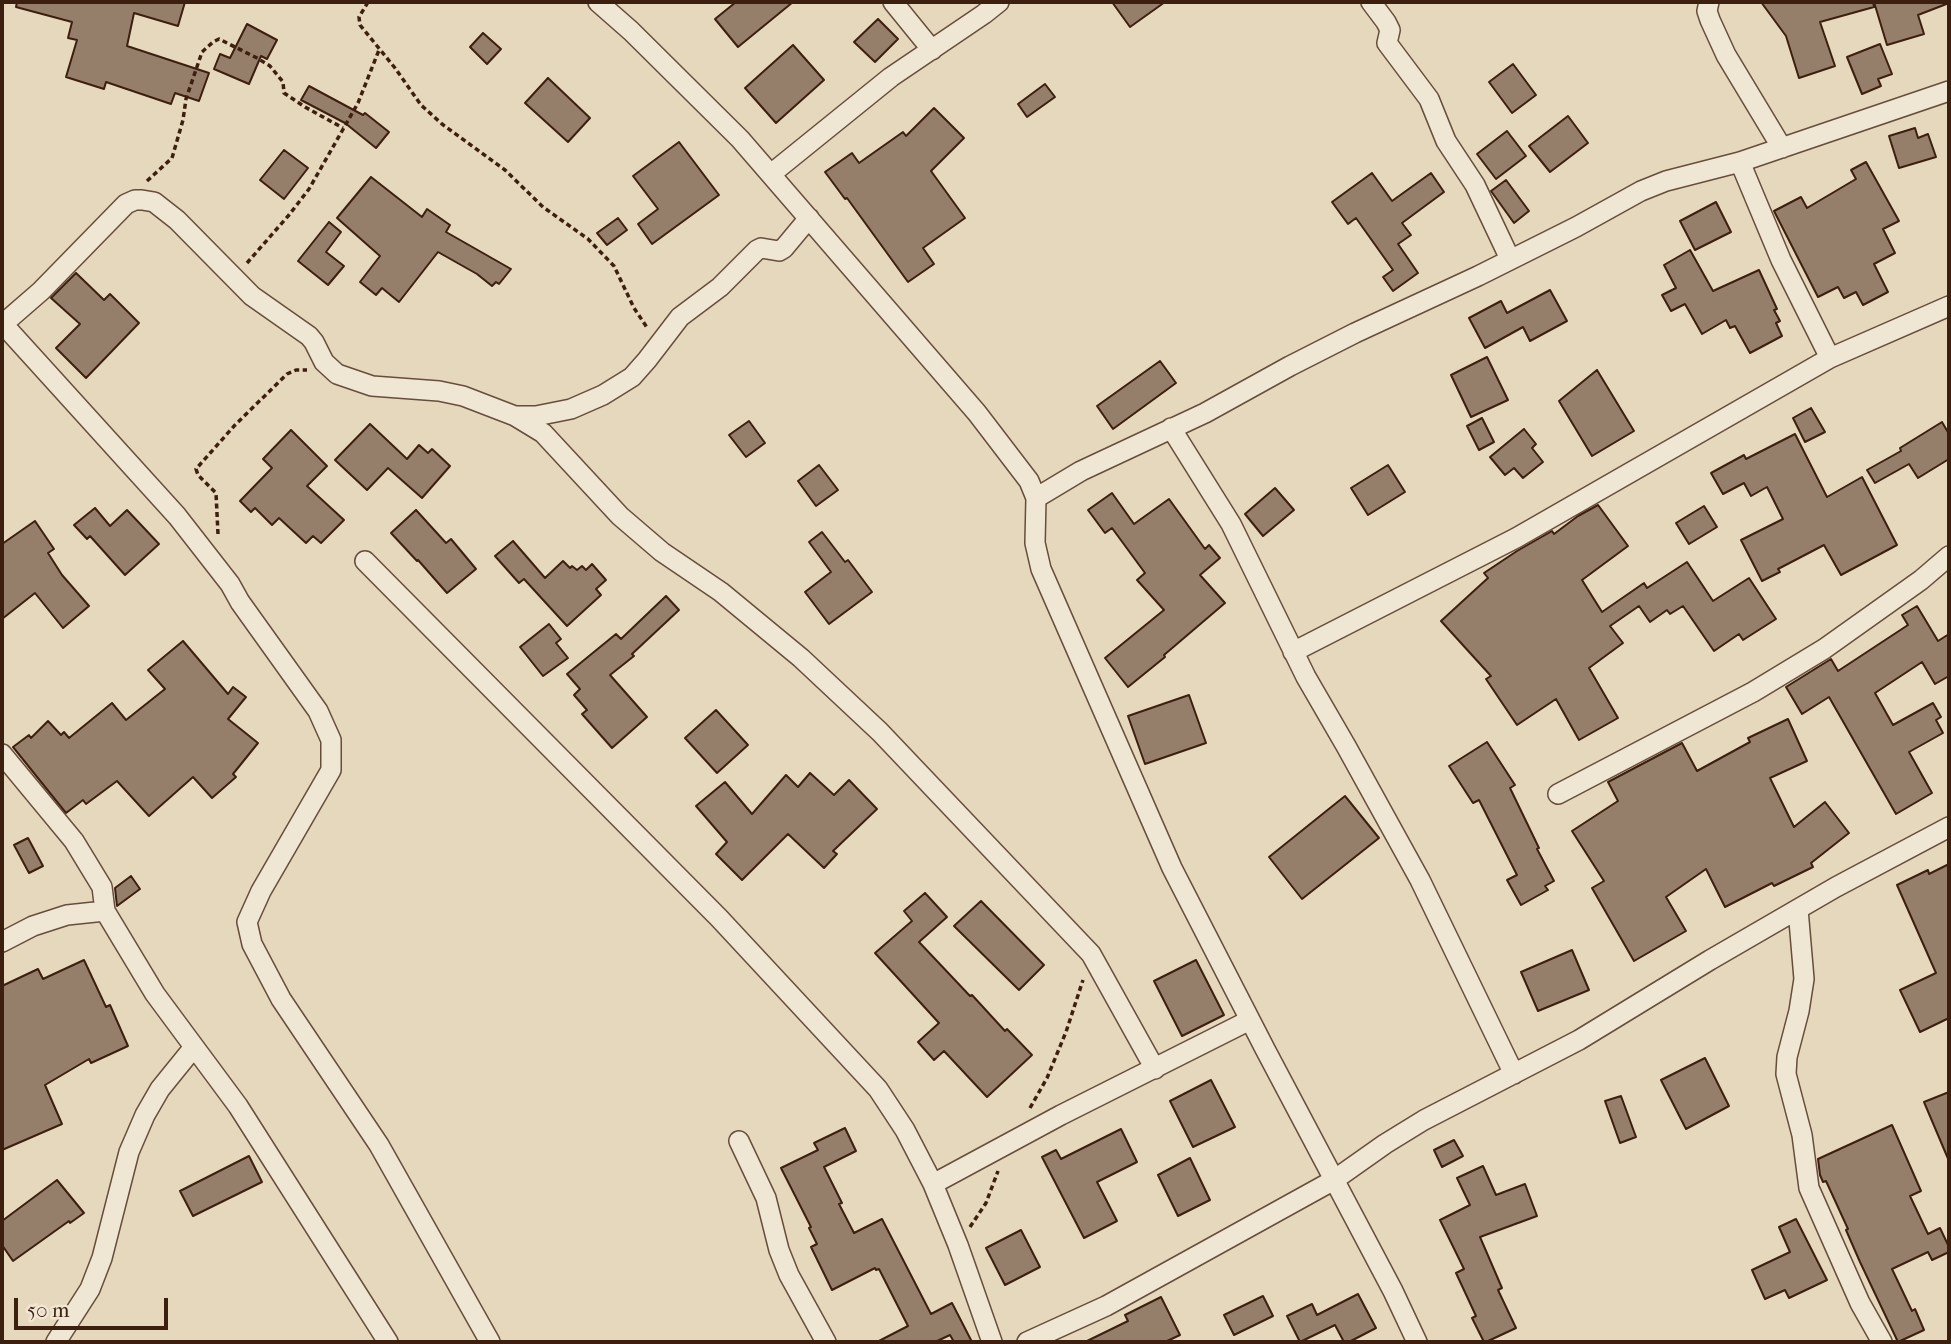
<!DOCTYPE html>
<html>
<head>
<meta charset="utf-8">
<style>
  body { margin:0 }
  #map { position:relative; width:1951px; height:1344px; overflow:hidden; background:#e6d8bd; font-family:"IM FELL French Canon",serif }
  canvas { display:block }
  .frame { position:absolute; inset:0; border:4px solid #3d1f10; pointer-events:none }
  .scale { position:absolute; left:14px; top:1298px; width:154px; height:32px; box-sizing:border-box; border:4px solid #3d1f10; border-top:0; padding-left:9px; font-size:21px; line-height:24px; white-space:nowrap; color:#3d1f10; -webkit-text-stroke:5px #efe6d4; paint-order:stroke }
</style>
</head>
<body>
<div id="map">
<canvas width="1951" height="1344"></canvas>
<div class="frame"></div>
<div class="scale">50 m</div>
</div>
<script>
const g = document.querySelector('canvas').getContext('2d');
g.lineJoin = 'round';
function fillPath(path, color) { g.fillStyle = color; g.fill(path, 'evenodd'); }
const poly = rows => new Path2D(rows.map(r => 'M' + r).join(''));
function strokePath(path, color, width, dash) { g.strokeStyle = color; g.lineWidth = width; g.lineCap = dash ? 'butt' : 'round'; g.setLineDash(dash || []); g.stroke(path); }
const building = poly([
  [17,2,185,2,178,26,134,13,127,46,209,73,199,101,175,93,171,104,106,82,104,89,66,77,77,40,68,38,72,22,16,7,17,2],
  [736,2,793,2,738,47,715,19,736,2],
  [1112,2,1165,2,1130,27,1112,2],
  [1761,2,1873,2,1874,7,1820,22,1835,66,1799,78,1786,36,1761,2],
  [1874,2,1949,2,1949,3,1918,15,1924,34,1887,45,1874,2],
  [878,19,898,39,875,62,854,42,878,19],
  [247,24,277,40,267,59,261,56,249,84,214,69,220,54,230,58,247,24],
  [483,33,501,49,487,64,470,47,483,33],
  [1880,44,1892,74,1878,79,1881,86,1862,94,1847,57,1880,44],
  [793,45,824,80,776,123,745,88,793,45],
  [1513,64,1536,95,1512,113,1489,82,1513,64],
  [548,78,590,118,568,142,525,103,548,78],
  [1045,84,1055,97,1027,117,1018,104,1045,84],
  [309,86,363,115,365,113,389,132,376,148,345,123,301,100,309,86],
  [934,108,964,138,931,171,965,218,923,248,934,264,908,282,847,198,845,199,825,172,852,153,859,163,903,132,906,136,934,108],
  [1568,116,1588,143,1550,172,1529,146,1568,116],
  [1915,128,1918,138,1928,134,1936,157,1899,168,1889,136,1915,128],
  [1507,131,1526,156,1496,179,1477,154,1507,131],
  [679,142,719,195,652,244,638,224,658,209,633,176,679,142],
  [284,150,308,168,284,199,260,180,284,150],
  [1866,162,1899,221,1883,229,1895,253,1874,264,1888,292,1863,305,1856,292,1844,298,1838,287,1818,297,1774,211,1801,197,1807,208,1856,179,1851,170,1866,162],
  [1372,173,1392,201,1431,173,1444,192,1402,223,1411,235,1398,244,1418,273,1393,291,1383,277,1393,270,1356,218,1348,224,1332,202,1372,173],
  [371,177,422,217,427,209,450,225,446,232,511,269,499,284,496,282,492,286,477,274,438,252,399,302,382,288,376,295,360,282,380,256,337,218,371,177],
  [1506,180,1529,211,1514,223,1491,191,1506,180],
  [1716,202,1731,232,1695,250,1680,221,1716,202],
  [618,218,627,230,607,245,597,233,618,218],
  [329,222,341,232,326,252,344,266,328,285,298,261,329,222],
  [1690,250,1713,291,1759,270,1777,309,1774,310,1780,321,1776,323,1782,336,1750,353,1735,326,1730,328,1726,320,1702,334,1685,304,1671,311,1662,295,1676,288,1664,265,1690,250],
  [76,273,104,300,110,294,139,323,86,378,56,348,80,324,51,298,76,273],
  [1550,290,1567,321,1530,341,1523,327,1485,348,1469,318,1501,301,1507,313,1550,290],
  [1487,357,1508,400,1471,417,1451,375,1487,357],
  [1160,361,1176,383,1113,429,1097,406,1160,361],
  [1597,370,1634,431,1592,456,1559,401,1597,370],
  [1811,408,1825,432,1805,442,1793,418,1811,408],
  [1482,418,1494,442,1479,450,1467,426,1482,418],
  [749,421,765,443,746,457,729,435,749,421],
  [1942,422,1949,434,1949,459,1918,478,1909,464,1875,483,1867,470,1901,451,1900,448,1942,422],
  [370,424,407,459,419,445,428,453,432,449,450,466,422,498,388,468,367,490,335,460,370,424],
  [1524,429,1536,444,1532,448,1543,462,1523,478,1514,468,1505,475,1490,457,1524,429],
  [291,430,327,466,307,486,344,520,321,543,313,536,306,543,279,518,272,525,255,508,251,512,240,501,272,468,263,459,291,430],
  [1795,434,1827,497,1862,477,1897,545,1841,575,1824,545,1778,569,1780,572,1762,581,1741,540,1783,519,1767,487,1751,496,1744,483,1723,494,1711,473,1744,455,1746,459,1795,434],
  [819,465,838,490,816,506,798,481,819,465],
  [1388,465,1405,492,1368,515,1351,488,1388,465],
  [1275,488,1294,510,1263,536,1245,514,1275,488],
  [1112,493,1134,524,1169,499,1205,549,1209,545,1220,558,1200,575,1225,603,1164,655,1165,657,1128,687,1105,658,1164,610,1137,580,1145,573,1112,528,1105,533,1088,510,1112,493],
  [1598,505,1628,546,1582,580,1602,612,1644,583,1647,588,1687,562,1713,601,1749,578,1776,619,1743,640,1739,634,1714,651,1683,606,1670,614,1667,610,1650,622,1639,606,1610,626,1623,643,1589,668,1618,718,1579,740,1556,699,1517,725,1486,679,1491,676,1441,621,1488,578,1484,573,1517,551,1552,531,1554,534,1578,516,1598,505],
  [1704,506,1717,527,1689,544,1676,523,1704,506],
  [95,508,110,526,127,510,159,544,125,575,90,536,87,539,74,525,95,508],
  [416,510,446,543,451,539,476,569,447,593,418,560,417,561,391,533,416,510],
  [35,521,54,549,48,553,62,575,89,606,63,628,35,593,2,619,2,544,35,521],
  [822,532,845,562,848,560,872,592,829,624,805,592,831,572,809,542,822,532],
  [513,541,545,578,563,561,570,568,572,566,577,570,582,566,586,570,592,564,606,580,596,589,601,595,567,626,524,579,519,583,495,556,513,541],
  [666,596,679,610,632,654,634,656,610,675,647,717,612,748,582,714,587,710,574,695,580,689,567,674,616,634,621,639,666,596],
  [1917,606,1938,641,1949,634,1949,676,1935,684,1922,662,1875,693,1893,725,1933,703,1941,717,1936,720,1943,733,1909,752,1932,793,1896,814,1829,697,1802,714,1786,687,1831,659,1838,671,1908,625,1902,615,1917,606],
  [549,624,561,639,556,643,568,658,543,676,520,647,549,624],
  [183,641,228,694,233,687,246,697,228,719,258,743,233,774,236,777,212,798,193,777,149,816,117,781,86,804,83,800,66,813,13,747,29,735,31,738,48,721,61,735,64,732,69,738,112,703,126,720,165,689,148,670,183,641],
  [1189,695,1206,743,1145,764,1128,716,1189,695],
  [716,710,748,745,717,773,685,738,716,710],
  [1788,719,1807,761,1770,778,1794,827,1825,802,1849,833,1811,863,1813,867,1774,886,1772,883,1725,907,1706,869,1666,897,1686,931,1634,961,1592,888,1604,881,1572,831,1618,801,1608,782,1682,743,1697,771,1750,742,1748,738,1788,719],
  [1487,742,1515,785,1510,788,1539,848,1537,849,1554,881,1545,886,1548,890,1521,905,1507,880,1517,875,1479,800,1473,803,1449,766,1487,742],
  [810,773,834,795,849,780,877,809,833,851,837,854,824,868,788,834,742,880,716,854,727,842,696,806,725,782,752,814,786,775,798,787,810,773],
  [1345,796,1379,838,1302,899,1269,857,1345,796],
  [28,838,43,866,29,873,14,845,28,838],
  [1949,864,1949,1018,1920,1032,1900,990,1936,973,1897,885,1928,870,1929,874,1949,864],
  [131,876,140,889,117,906,115,888,131,876],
  [925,893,947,917,919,942,970,996,972,995,1005,1031,1007,1029,1032,1055,987,1097,944,1051,934,1060,918,1042,939,1023,875,953,912,921,904,911,925,893],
  [981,901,1044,965,1019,990,954,926,981,901],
  [1572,950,1589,990,1538,1011,1521,972,1572,950],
  [84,960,106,1007,110,1005,128,1046,91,1063,89,1059,45,1085,62,1124,2,1150,2,986,38,969,43,979,84,960],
  [1196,960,1224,1015,1182,1036,1154,981,1196,960],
  [1705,1058,1729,1106,1686,1129,1661,1080,1705,1058],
  [1211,1080,1235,1127,1193,1147,1170,1101,1211,1080],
  [1949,1092,1949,1161,1924,1102,1949,1092],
  [1621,1096,1636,1137,1620,1143,1605,1101,1621,1096],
  [1892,1125,1921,1191,1910,1196,1928,1234,1940,1228,1949,1247,1949,1252,1932,1260,1928,1252,1892,1269,1912,1311,1915,1309,1924,1330,1898,1342,1860,1262,1846,1230,1848,1229,1826,1181,1823,1182,1820,1175,1818,1159,1892,1125],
  [845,1128,856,1151,824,1167,842,1203,839,1204,854,1233,882,1219,931,1314,952,1303,972,1342,954,1342,950,1335,935,1342,877,1342,908,1326,879,1269,876,1270,875,1268,832,1290,811,1247,817,1244,809,1228,811,1227,781,1168,818,1150,814,1143,845,1128],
  [1121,1129,1137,1162,1097,1182,1117,1221,1084,1238,1042,1157,1056,1150,1061,1159,1121,1129],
  [1454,1140,1463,1156,1442,1167,1434,1150,1454,1140],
  [249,1156,262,1182,193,1216,180,1191,249,1156],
  [1190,1158,1210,1200,1178,1216,1158,1175,1190,1158],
  [1483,1166,1496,1195,1525,1184,1537,1216,1480,1237,1502,1288,1498,1290,1516,1328,1486,1342,1484,1342,1472,1318,1476,1316,1456,1273,1464,1269,1440,1220,1470,1205,1457,1178,1483,1166],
  [57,1180,84,1213,70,1223,69,1221,13,1261,2,1245,2,1221,57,1180],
  [1796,1219,1827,1280,1789,1298,1785,1290,1765,1299,1752,1270,1790,1252,1779,1227,1796,1219],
  [1021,1230,1040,1267,1005,1285,986,1248,1021,1230],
  [1358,1294,1376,1328,1349,1342,1344,1342,1335,1325,1300,1342,1287,1316,1312,1304,1317,1315,1358,1294],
  [1263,1296,1273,1316,1234,1335,1224,1315,1263,1296],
  [1161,1297,1180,1335,1165,1342,1085,1342,1128,1321,1125,1315,1161,1297]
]);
fillPath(building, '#957f6a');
strokePath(building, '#3d1f10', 2);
const street = poly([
  [598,2,631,31,740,139,977,413,1029,481,1036,498,1035,543,1041,569,1172,868,1265,1049,1393,1291,1417,1342],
  [893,2,932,50],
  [1371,2,1386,22,1390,30,1387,43,1429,99,1446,141,1475,185,1510,259],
  [1709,2,1707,11,1710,20,1726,55,1782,148],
  [1740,162,1781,260,1830,358],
  [771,174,891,77,984,14,999,2],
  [2,323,177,516,230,584,240,602,318,711,331,740,331,770,261,891,247,922,252,944,281,999,379,1145,490,1342],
  [3,324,41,291,126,204,135,200,142,200,154,202,177,220,252,296,309,336,314,342,324,362,337,374,372,386,439,391,463,396,515,416,536,416,571,409,603,395,632,377,647,360,680,317,720,287,757,250,761,248,779,251,784,248,809,218],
  [515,416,543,433,620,516,662,552,721,592,801,658,880,732,1091,954,1155,1069],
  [1171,428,1231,524,1306,677,1346,746,1420,880,1514,1074],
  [1036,498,1081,471,1205,413,1290,366,1355,333,1478,276,1576,227,1641,191,1666,181,1740,162,1949,91],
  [365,561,719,918,878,1089,905,1130,933,1184,958,1245,992,1342],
  [1293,652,1516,538,1830,358,1949,306],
  [2,754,74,841,102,887,105,911,155,994,238,1106,388,1342],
  [1558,794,1753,692,1824,649,1921,580,1949,556],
  [1798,909,1804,979,1799,1011,1787,1057,1786,1074,1802,1135,1809,1188,1860,1303,1882,1342],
  [2,942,33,926,67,915,105,911],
  [739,1141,766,1198,779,1250,789,1275,826,1342],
  [933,1184,1061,1115,1250,1020],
  [56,1342,90,1289,102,1258,129,1152,145,1115,160,1089,194,1047],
  [1027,1342,1106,1306,1334,1180,1385,1144,1424,1120,1579,1040,1710,960,1836,887,1949,827]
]);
strokePath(street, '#674d3b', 22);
strokePath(poly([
  [368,2,359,17,360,25,395,68,421,105,442,124,505,170,543,207,588,239,614,266,634,308,648,329],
  [147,181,172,158,183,120,186,99,202,52,213,42,219,39,257,58,270,66,283,82,284,93,305,107,343,128],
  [247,263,289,215,309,189,358,103,379,50],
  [218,534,216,493,198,475,196,469,235,425,287,374,296,370,307,370],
  [1030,1108,1047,1078,1066,1032,1083,980],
  [970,1227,986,1203,998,1171]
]), '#3d1f10', 3.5, [5, 3.5]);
strokePath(street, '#efe6d4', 19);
</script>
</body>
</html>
